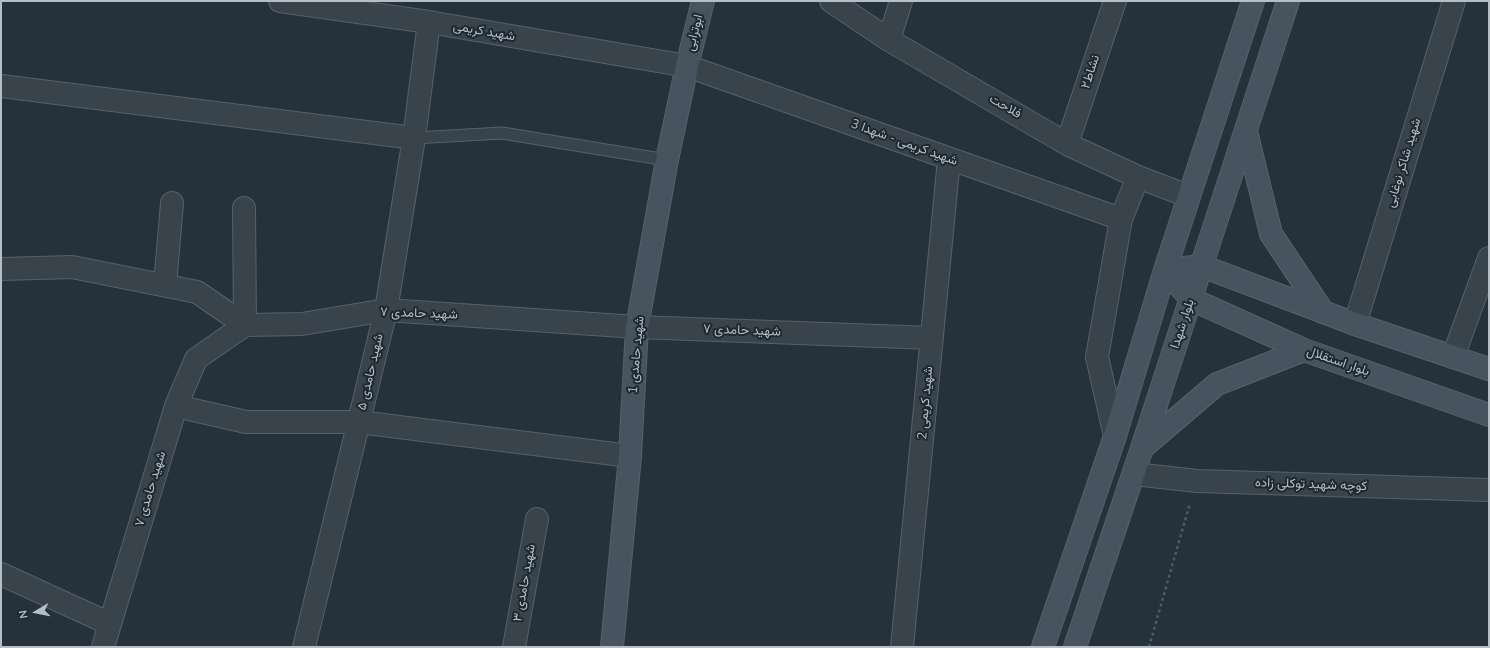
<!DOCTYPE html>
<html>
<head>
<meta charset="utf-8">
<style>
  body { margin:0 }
  #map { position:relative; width:1490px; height:648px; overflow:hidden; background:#25323b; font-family:"Nunito Sans",sans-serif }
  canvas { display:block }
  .frame { position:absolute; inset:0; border:2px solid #b5bec7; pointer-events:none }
  .north { position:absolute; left:16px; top:592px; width:40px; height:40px; -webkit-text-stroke:3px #1e2831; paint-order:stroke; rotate:260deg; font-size:11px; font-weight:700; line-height:16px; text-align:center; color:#b5bec7 }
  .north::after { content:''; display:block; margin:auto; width:14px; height:18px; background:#b5bec7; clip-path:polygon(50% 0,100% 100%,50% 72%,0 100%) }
</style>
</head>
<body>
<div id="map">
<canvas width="1490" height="648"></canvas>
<div class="frame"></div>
<div class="north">N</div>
</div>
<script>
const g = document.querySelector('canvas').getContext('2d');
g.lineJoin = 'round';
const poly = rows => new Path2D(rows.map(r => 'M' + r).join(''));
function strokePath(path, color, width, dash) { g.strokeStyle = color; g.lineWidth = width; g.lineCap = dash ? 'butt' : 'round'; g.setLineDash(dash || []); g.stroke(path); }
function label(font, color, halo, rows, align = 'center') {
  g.font = font + ' "Nunito Sans",Vazirmatn,sans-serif'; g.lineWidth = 4; g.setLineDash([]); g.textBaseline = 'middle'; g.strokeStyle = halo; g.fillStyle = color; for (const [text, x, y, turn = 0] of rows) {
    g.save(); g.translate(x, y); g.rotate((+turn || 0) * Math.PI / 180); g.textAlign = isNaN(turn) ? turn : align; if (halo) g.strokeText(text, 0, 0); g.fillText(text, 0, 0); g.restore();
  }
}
const lane = poly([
  [414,138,502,133,667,160]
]);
const street = poly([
  [280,1,429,22,687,66,1121,219],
  [831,1,889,40,1067,144,1138,177,1188,196],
  [889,40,901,1],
  [1,86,414,138],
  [1067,144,1115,1],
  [244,208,245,325],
  [1,269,72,267,197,292,245,325],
  [165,285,172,203],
  [1355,324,1454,1],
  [1453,357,1489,258],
  [176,406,246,422,359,422,630,456],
  [1115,436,1097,357,1121,219,1138,177],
  [1134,474,1197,481,1489,490],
  [1,574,110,624],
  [103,647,176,406,196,359,245,325,302,324,386,310,637,327,932,338],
  [304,647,386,310,414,138,429,22],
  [514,647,537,519],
  [902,647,949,159]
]);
const secondary = poly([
  [1246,131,1271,234,1323,312],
  [1489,369,1355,324,1202,266,1165,270,1191,299,1304,350,1489,415],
  [1142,448,1217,384,1304,350],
  [612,647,630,456,637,327,667,160,687,66,703,1],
  [1043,647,1115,436,1165,270,1253,1],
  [1075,647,1142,448,1288,1]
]);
strokePath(lane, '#57616a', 13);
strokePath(street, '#57616a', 24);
strokePath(secondary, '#57616a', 24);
strokePath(poly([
  [1149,647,1190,503]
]), '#495d5d', 2.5, [3, 3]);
strokePath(lane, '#39434c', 11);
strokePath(street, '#39434c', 22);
strokePath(secondary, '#47535e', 22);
label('13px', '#b5bec7', '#1e2831', [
  ["شهید کریمی",484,32,10],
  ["ابوترابی",695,33,-76],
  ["نشاط۲",1091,72,-72],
  ["فلاحت",1005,107,30],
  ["شهيد کريمی - شهدا 3",904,143,20],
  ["شهید شاکر نوغابی",1404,163,-73],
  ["شهید حامدی ۷",419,314,2],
  ["بلوار شهدا",1183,324,-72],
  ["شهید حامدی ۷",742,331,2],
  ["شهيد حامدی 1",637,355,-85],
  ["بلوار استقلال",1338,362,19],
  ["شهید حامدی ۵",371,372,-77],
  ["شهيد کريمی 2",926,403,-85],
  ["کوچه شهید توکلی زاده",1311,485,2],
  ["شهید حامدی ۷",151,489,-73],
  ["شهید حامدی ۳",525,583,-80]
]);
</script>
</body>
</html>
